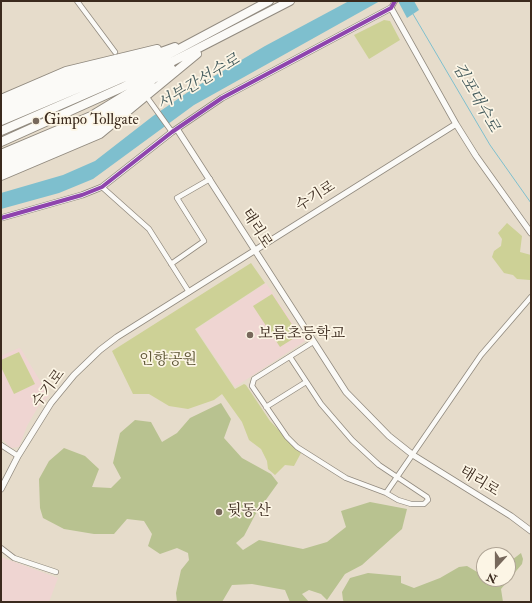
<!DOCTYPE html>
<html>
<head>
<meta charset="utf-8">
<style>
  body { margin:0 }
  #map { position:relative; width:532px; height:603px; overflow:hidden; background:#e6dccb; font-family:"IM FELL Double Pica",serif }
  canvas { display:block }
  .frame { position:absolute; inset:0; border:2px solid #3b2a1e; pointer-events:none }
  .north { position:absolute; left:476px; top:547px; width:40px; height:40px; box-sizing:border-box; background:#fcf5e5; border:1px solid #afa495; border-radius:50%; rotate:201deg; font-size:11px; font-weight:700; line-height:16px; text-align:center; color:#3b2a1e }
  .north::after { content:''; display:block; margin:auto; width:14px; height:18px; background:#77685b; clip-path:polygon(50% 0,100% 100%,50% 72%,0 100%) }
</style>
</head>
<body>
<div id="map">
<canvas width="532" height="603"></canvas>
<div class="frame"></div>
<div class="north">N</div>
</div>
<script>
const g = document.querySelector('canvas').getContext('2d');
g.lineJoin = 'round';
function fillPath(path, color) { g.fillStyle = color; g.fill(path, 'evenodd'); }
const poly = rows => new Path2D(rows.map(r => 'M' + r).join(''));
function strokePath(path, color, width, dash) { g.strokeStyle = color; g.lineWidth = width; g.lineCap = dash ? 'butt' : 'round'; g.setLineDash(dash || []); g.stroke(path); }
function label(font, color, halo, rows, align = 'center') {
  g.font = font + ' "IM FELL Double Pica","Noto Serif KR",serif'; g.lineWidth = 3.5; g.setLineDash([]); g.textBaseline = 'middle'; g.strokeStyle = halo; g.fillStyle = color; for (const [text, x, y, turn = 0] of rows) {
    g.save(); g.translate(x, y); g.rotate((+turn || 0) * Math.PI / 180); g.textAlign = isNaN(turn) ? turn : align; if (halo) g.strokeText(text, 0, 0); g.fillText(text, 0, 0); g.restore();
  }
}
fillPath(poly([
  [266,283,305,341,235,387,196,329],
  [19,348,21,349,49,396,38,407,27,426,19,447,11,448,1,438,1,356],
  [1,557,58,578,49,602,1,602]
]), '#efd5d2');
fillPath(poly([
  [384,20,390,21,400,40,369,59,354,35],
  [507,223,522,236,520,252,531,255,530,280,517,279,513,275,504,273,492,257,494,251,501,246,502,239,498,233],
  [251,263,265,283,195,329,235,389,244,384,246,385,270,421,301,453,294,466,285,465,275,475,268,469,267,461,261,449,249,440,242,422,222,394,214,400,188,409,169,406,149,394,133,394,112,351],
  [272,294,299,335,280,347,253,306],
  [19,352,35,384,14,394,1,367,1,360]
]), '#cdd196');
fillPath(poly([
  [221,403,231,419,224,438,242,458,271,474,278,483,255,515,244,536,236,543,243,550,259,540,303,549,327,542,346,527,341,511,370,502,407,509,402,529,362,565,345,574,327,600,321,594,309,590,302,594,309,602,290,602,285,590,252,584,232,585,222,602,177,602,176,593,181,570,189,560,188,553,177,548,160,554,148,546,152,534,144,521,127,519,114,534,94,534,64,529,43,518,40,508,39,479,49,461,64,448,85,456,99,469,92,487,111,488,121,478,113,463,120,433,135,420,151,422,162,442,177,433,190,418],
  [521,553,523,559,522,564,501,589,503,602,344,602,343,600,342,592,350,578,368,573,401,576,401,583,414,588,440,578,459,567,467,566,484,576,484,579,508,579,508,563]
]), '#b8c290');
fillPath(poly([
  [349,1,380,1,194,105,93,179,59,193,1,209,1,193,63,175,95,161,153,116,194,88,265,46],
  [398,1,414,1,419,10,407,18]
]), '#7ebfce');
strokePath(poly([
  [413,14,490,145,531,203]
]), '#7ebfce', 1);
const minor = poly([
  [77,1,115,52],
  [391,8,395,1],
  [149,100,172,132],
  [102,187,149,229,189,292],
  [171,264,204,241,177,198,210,179],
  [313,342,254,379,252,386,287,437,297,447,346,478,386,493,481,355,531,297],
  [290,357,321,404,352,440,379,465,427,497,428,500,424,504,411,504,398,500,386,493],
  [266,407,306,382],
  [1,445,18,456],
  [1,548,14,558,56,572]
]);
const tertiary = poly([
  [177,129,346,392,389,436,413,455,511,516,531,531],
  [1,218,82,195,102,187,172,132,222,98,391,8,456,124,476,156,531,233],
  [1,489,18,456,51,403,74,375,100,350,117,337,456,124]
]);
const motorway = poly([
  [150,56,175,47],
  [97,72,139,58],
  [144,85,171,68],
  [1,99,66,71,157,49],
  [1,106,68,78,96,69],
  [120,107,151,85],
  [1,114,73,83,102,73],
  [1,121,155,56],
  [1,131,134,73,269,1],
  [1,142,121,88,290,1],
  [1,154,91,116,147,82],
  [1,162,93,122,121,103],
  [1,169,96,128,125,106],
  [1,176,100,134,197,54]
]);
strokePath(minor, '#918a7f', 6);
strokePath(tertiary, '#918a7f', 7);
strokePath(motorway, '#918a7f', 10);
strokePath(minor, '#fbfaf7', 4.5);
strokePath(tertiary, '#fbfaf7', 5.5);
strokePath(motorway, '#fbfaf7', 8);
strokePath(poly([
  [1,218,82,195,102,187,172,132,222,98,391,8,395,1]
]), '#8e44ad', 4);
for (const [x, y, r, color] of [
  [36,121,4,"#77685b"],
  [250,335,4,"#77685b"],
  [219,512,4,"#77685b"]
]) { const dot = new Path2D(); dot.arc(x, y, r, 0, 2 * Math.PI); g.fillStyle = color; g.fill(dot); strokePath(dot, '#fcf5e5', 1.5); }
label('15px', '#3b2a1e', '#fcf5e5', [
  ["Gimpo Tollgate",44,121],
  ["보름초등학교",258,335],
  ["뒷동산",227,512]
], 'left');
label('15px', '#3b2a1e', '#fcf5e5', [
  ["수기로",316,197,-32],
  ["태리로",256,229,58],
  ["수기로",49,389,-53],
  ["태리로",479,482,32]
]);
label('15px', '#5a5231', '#fcf5e5', [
  ["인향공원",168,361]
]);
label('italic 16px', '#435a5c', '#fcf5e5', [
  ["서부간선수로",199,83,-31],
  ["김포대수로",475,98,60]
]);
</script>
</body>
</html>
